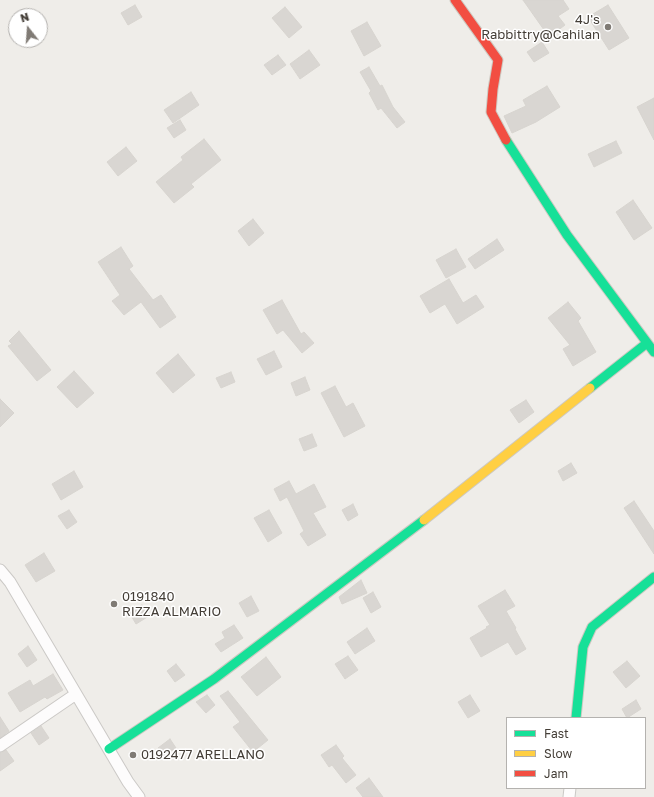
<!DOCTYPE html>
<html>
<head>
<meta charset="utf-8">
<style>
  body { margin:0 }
  #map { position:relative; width:654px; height:797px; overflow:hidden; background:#efede9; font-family:"Golos Text",sans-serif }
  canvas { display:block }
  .legend { position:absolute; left:506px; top:717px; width:140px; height:72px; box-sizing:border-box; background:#fff; border:1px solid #b4b2af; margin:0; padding:5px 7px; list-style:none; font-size:12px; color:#443e37 }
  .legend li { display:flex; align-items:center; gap:8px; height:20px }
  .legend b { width:20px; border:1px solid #b4b2af }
  .north { position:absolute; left:8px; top:8px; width:40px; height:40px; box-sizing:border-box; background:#fff; border:1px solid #b4b2af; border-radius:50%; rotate:343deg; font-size:11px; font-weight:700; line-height:16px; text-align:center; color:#443e37 }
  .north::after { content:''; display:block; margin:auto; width:14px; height:18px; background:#807b75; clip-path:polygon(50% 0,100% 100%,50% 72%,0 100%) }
</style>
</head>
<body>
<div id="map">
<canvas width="654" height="797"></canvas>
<ul class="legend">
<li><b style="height:5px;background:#16e098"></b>Fast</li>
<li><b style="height:5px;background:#ffcf43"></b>Slow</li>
<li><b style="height:5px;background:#f24e42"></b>Jam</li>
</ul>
<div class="north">N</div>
</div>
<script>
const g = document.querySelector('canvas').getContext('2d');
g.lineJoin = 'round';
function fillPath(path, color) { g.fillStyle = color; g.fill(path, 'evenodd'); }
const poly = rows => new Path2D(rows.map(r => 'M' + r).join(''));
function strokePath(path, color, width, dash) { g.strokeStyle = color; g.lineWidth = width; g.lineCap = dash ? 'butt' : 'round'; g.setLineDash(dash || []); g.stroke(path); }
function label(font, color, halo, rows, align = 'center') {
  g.font = font + ' "Golos Text",sans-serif'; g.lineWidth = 3; g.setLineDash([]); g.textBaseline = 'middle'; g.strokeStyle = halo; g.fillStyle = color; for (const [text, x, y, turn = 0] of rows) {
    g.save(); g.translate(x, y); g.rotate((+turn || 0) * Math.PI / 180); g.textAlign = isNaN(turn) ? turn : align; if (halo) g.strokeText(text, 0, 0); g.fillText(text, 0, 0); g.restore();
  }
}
const building = poly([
  [523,0,563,0,569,9,558,16,565,25,549,37,523,0],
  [135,5,142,17,128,25,121,13,135,5],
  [608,5,629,38,609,50,588,17,608,5],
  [285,7,302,27,289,38,272,18,285,7],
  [367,22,381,46,364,56,351,31,367,22],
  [542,42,549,53,534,62,527,52,542,42],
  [309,50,320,65,300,79,290,64,309,50],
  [278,55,286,65,272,75,264,65,278,55],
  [369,67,380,86,382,85,393,107,405,122,397,128,381,108,378,110,369,93,371,91,360,72,369,67],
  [547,86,560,107,536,122,512,133,504,116,526,106,523,100,547,86],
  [191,92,199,105,173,123,164,110,191,92],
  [654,98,654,140,637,107,654,98],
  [180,120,186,130,174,138,167,128,180,120],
  [204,139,221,160,191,184,194,187,174,203,156,182,183,160,181,157,204,139],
  [616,141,622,153,594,167,588,154,616,141],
  [126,147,137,161,118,176,107,162,126,147],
  [633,200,652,228,634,240,616,212,633,200],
  [253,219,264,233,249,246,238,231,253,219],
  [497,239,504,250,475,269,468,259,497,239],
  [121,247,133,266,129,269,153,300,161,295,176,317,160,328,141,302,124,315,112,301,120,295,98,262,121,247],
  [456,249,466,267,446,278,436,260,456,249],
  [449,279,463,303,476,295,484,307,457,324,445,304,430,313,420,296,449,279],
  [282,300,301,334,304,332,314,343,302,353,283,330,277,334,263,310,282,300],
  [568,302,581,318,578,321,596,352,573,366,563,349,570,345,548,318,568,302],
  [19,331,51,370,37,381,8,346,12,344,9,341,19,331],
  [274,351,282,367,266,375,257,359,274,351],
  [178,354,195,375,173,393,156,373,178,354],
  [74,371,94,393,77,408,57,387,74,371],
  [231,372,235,382,221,388,216,378,231,372],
  [305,377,310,390,296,396,291,383,305,377],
  [335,386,346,407,353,403,365,426,344,437,321,393,335,386],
  [0,399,14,413,0,427,0,399],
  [526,400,534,412,519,423,510,410,526,400],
  [312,434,317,446,304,451,299,439,312,434],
  [571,463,577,473,563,481,558,471,571,463],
  [74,471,83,487,61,500,52,484,74,471],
  [289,481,296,494,314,484,326,507,313,513,326,535,308,546,300,534,304,531,287,497,280,501,274,489,289,481],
  [634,501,654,531,654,554,624,508,634,501],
  [353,504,358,515,348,521,342,510,353,504],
  [69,510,77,522,67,529,58,516,69,510],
  [269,510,282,533,268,542,254,518,269,510],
  [44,553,55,571,36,582,25,565,44,553],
  [361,580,367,593,342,604,339,597,361,580],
  [505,590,515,606,506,611,516,628,515,629,526,649,516,655,508,642,481,657,470,638,487,628,486,627,490,625,478,606,505,590],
  [373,592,381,607,371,613,363,598,373,592],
  [251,596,259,611,247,617,239,603,251,596],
  [142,605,149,616,136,624,129,612,142,605],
  [234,625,243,638,221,652,215,644,225,638,222,632,234,625],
  [367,628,375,641,355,654,347,642,367,628],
  [28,646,37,660,27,667,18,654,28,646],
  [348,656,358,670,345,679,335,664,348,656],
  [266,657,281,677,257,696,241,677,266,657],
  [627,661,640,676,626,688,613,672,627,661],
  [176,664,185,675,175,682,167,671,176,664],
  [53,674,63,690,47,699,45,697,20,712,8,693,30,680,33,686,53,674],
  [228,691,268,740,253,752,233,727,240,722,220,696,228,691],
  [207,695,215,705,206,713,196,702,207,695],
  [470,695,480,711,468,718,458,702,470,695],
  [636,700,641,709,627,718,622,709,636,700],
  [0,717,9,731,0,738,0,717],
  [41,726,49,738,39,745,31,733,41,726],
  [170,739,176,748,163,756,158,748,170,739],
  [336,745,344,756,342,758,356,775,346,783,332,765,329,767,321,755,336,745],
  [6,750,14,761,0,771,0,753,6,750],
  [369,778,383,797,363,797,356,788,369,778]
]);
fillPath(building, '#d9d6d2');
strokePath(building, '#d7d4cf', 1);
const street = poly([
  [0,570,10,582,128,782,139,797],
  [0,746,76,694],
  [569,797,570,788]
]);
const fast = poly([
  [506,140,567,235,654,352],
  [590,388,647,343],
  [576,718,583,647,592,627,654,577],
  [109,749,214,679,424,520]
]);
const slow = poly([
  [424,520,590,388]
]);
const jam = poly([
  [455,0,498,60,493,89,491,112,506,140]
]);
strokePath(street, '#cbc9c6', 13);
strokePath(fast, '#cdc9c1', 11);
strokePath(slow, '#cdc9c1', 11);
strokePath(jam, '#cdc9c1', 11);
strokePath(street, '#fdfcfc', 11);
strokePath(fast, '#16e098', 9);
strokePath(slow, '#ffcf43', 9);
strokePath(jam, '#f24e42', 9);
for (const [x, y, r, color] of [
  [608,27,4,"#807b75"],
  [114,604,4,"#807b75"],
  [133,755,4,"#807b75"]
]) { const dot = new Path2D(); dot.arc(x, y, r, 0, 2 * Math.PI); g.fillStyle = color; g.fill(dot); strokePath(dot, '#fff', 1.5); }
label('13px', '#443e37', '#fff', [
  ["4J's",600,20,"right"],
  ["Rabbittry@Cahilan",600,35,"right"],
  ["0191840",122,597],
  ["RIZZA ALMARIO",122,612],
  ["0192477 ARELLANO",141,755]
], 'left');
</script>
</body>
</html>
